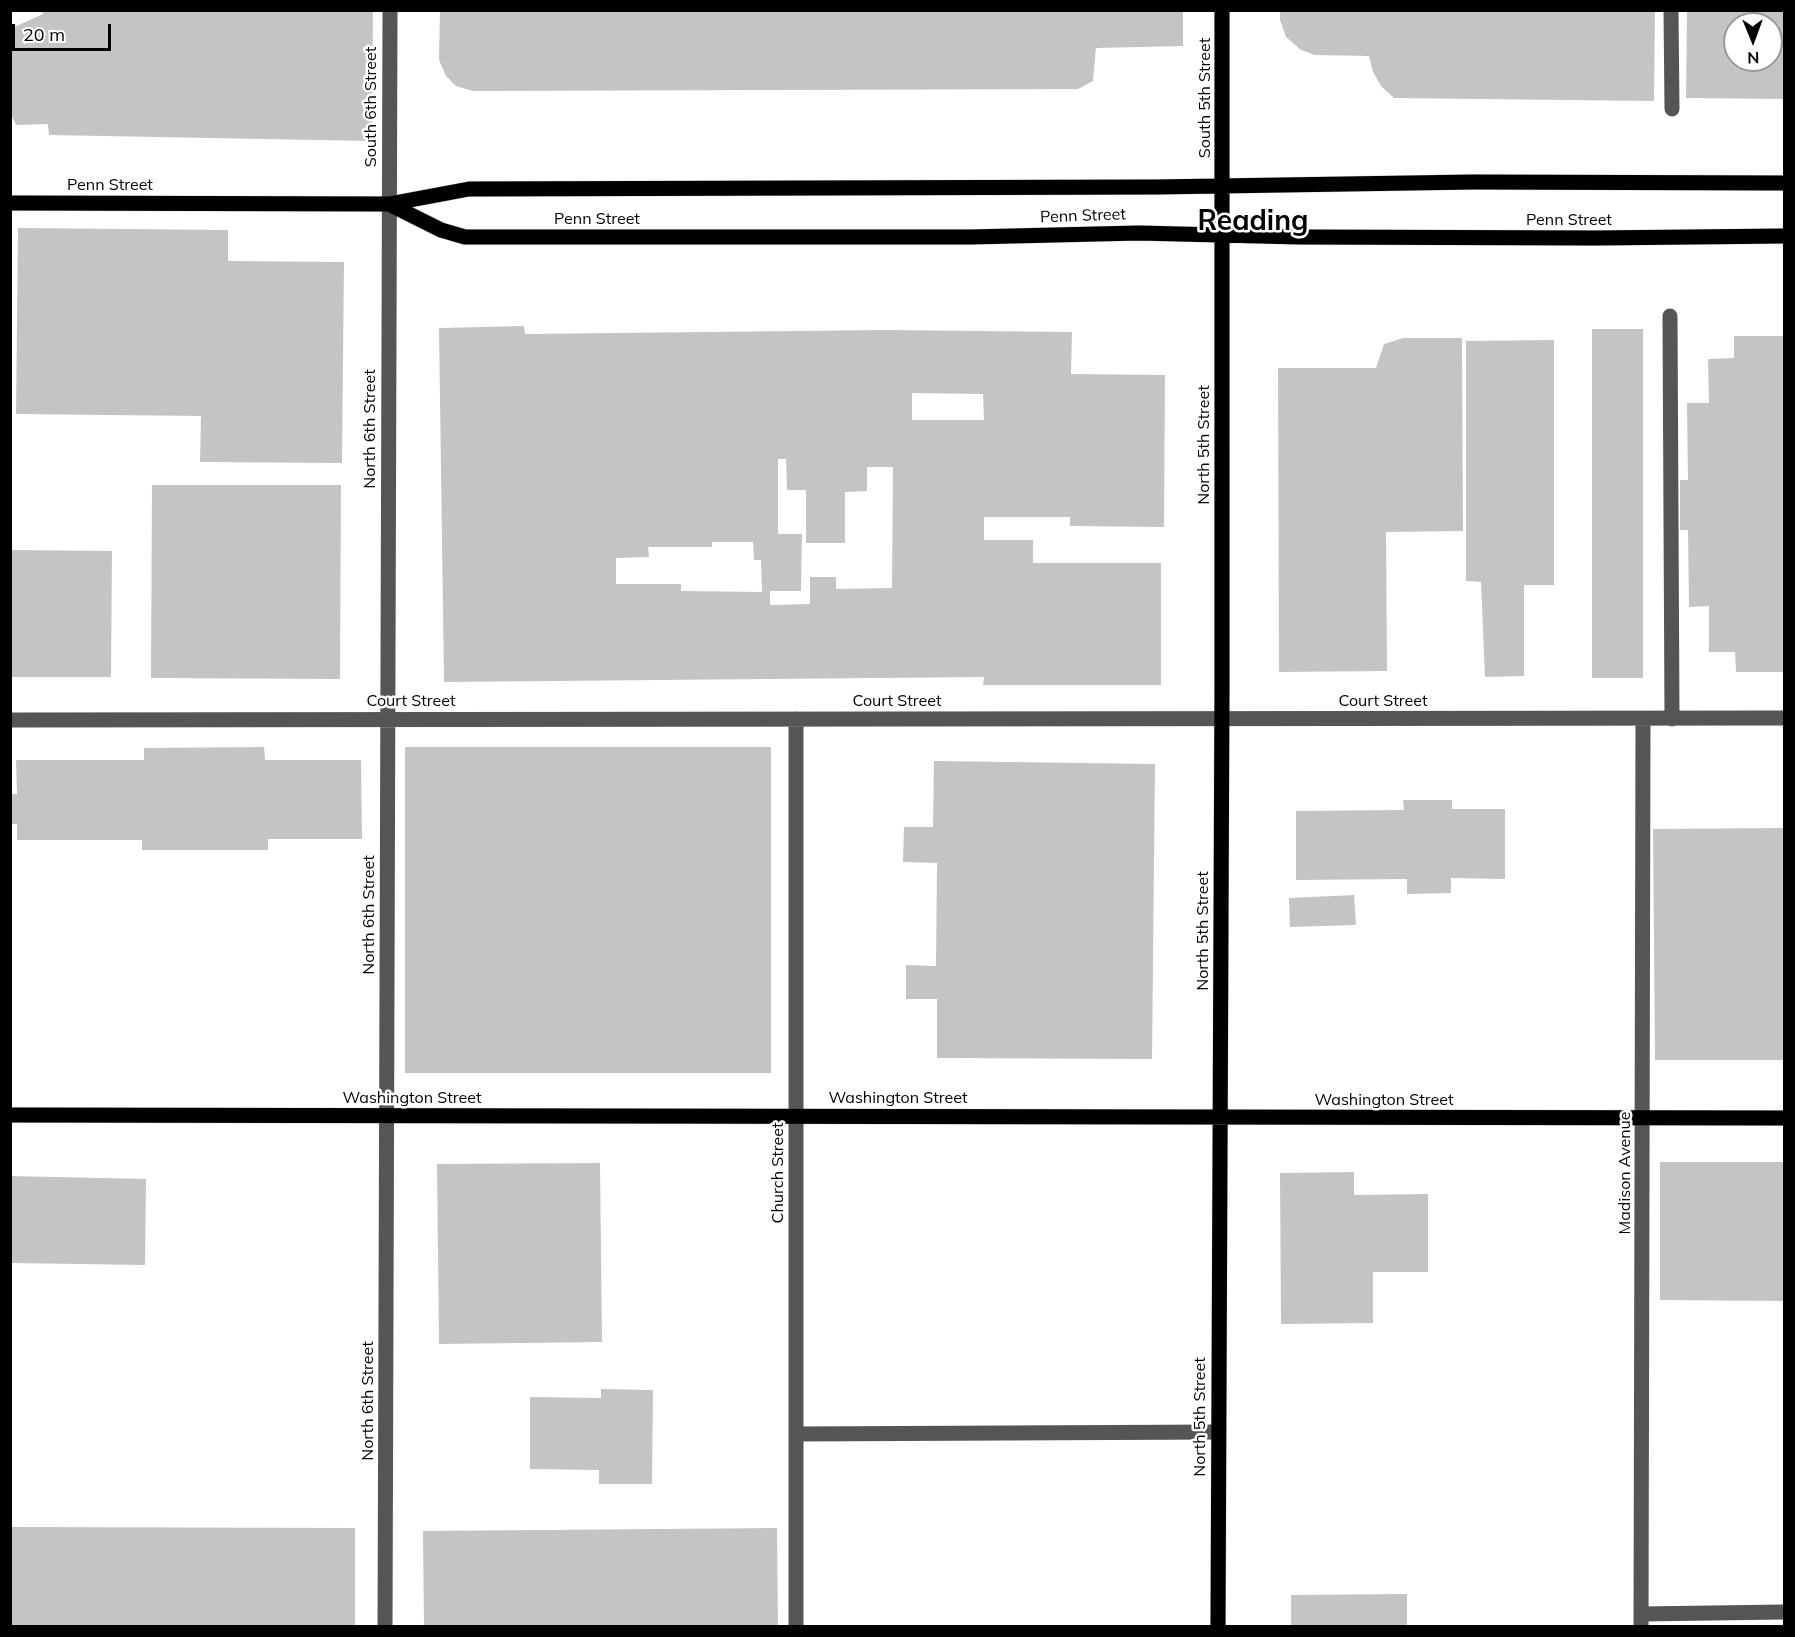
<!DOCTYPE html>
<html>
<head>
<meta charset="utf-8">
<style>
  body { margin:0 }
  #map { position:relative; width:1795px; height:1637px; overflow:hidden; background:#fff; font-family:Mulish,sans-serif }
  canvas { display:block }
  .frame { position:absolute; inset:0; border:12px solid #000; pointer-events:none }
  .north { position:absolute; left:1723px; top:12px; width:60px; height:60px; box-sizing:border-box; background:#fff; border:2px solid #999; border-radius:50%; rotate:179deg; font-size:16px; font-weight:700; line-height:24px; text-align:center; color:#000 }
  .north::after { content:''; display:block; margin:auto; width:21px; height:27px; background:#000; clip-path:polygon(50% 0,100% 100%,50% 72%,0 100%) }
  .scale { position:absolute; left:12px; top:24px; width:99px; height:27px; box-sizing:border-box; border:3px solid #000; border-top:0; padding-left:8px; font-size:18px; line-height:21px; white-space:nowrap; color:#000; -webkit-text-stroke:4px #fff; paint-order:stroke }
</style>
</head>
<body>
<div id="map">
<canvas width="1795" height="1637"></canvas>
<div class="frame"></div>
<div class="north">N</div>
<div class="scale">20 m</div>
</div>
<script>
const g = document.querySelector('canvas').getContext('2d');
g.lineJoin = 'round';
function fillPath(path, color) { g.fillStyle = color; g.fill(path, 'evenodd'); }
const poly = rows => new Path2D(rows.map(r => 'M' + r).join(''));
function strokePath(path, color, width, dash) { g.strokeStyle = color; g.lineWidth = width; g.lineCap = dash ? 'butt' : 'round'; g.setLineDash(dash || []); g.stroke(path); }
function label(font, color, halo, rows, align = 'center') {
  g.font = font + ' Mulish,sans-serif'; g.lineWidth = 5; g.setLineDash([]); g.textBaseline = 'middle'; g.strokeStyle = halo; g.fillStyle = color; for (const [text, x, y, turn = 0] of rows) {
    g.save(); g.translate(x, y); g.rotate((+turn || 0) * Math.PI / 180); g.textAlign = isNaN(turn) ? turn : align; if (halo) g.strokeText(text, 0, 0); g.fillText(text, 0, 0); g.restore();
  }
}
fillPath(poly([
  [43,10,373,10,372,141,49,135,48,124,16,125,10,111,10,29,43,14],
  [440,10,1183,10,1183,46,1096,48,1093,81,1078,89,473,91,456,86,446,76,439,60],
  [1280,10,1655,10,1654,101,1394,98,1381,86,1373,72,1369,56,1315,55,1301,50,1286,37,1280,20],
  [1687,10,1784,10,1784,99,1686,98],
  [1735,24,1771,24,1771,60,1735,60],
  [18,228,228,230,228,261,344,262,342,463,200,462,201,416,16,414],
  [524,326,525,334,886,330,1072,332,1071,374,1165,375,1164,527,1070,526,1070,517,984,517,984,540,1033,540,1033,563,1161,563,1161,685,983,685,984,677,444,682,439,328],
  [912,393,983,394,984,420,912,420],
  [778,459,786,459,787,490,806,490,806,543,845,543,845,492,867,491,867,467,893,467,892,588,836,589,836,577,810,577,810,604,770,605,770,591,801,591,802,534,778,534],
  [712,542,753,542,754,560,761,560,762,592,681,591,681,584,616,584,616,558,649,557,648,547,712,547],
  [1592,329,1643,329,1643,678,1592,678],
  [1734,336,1784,336,1784,672,1736,672,1735,652,1709,652,1709,606,1689,607,1688,530,1680,530,1680,480,1688,480,1687,403,1709,403,1708,359,1734,358],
  [1403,338,1462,338,1463,531,1386,532,1387,671,1279,672,1278,368,1376,368,1384,344],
  [1554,340,1554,585,1524,585,1524,676,1485,677,1481,582,1466,581,1466,341],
  [152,485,341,485,340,679,151,678],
  [10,550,112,551,111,677,10,677],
  [264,747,265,760,361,760,362,839,268,839,268,850,142,850,142,840,17,840,17,824,10,824,10,794,17,794,16,760,144,760,144,748],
  [405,747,771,747,771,1073,405,1073],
  [934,761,1155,764,1152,1059,937,1058,937,999,906,999,906,965,936,966,937,863,903,862,904,827,933,827],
  [1403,800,1452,800,1452,809,1505,809,1505,879,1451,878,1451,893,1407,894,1407,879,1296,880,1296,811,1404,810],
  [1784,828,1784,1060,1655,1060,1653,829],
  [1354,895,1356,925,1290,927,1289,898],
  [1660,1162,1784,1162,1784,1301,1660,1300],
  [600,1163,602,1342,439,1344,437,1164],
  [1354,1172,1354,1195,1428,1194,1428,1272,1373,1272,1373,1323,1281,1324,1280,1173],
  [10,1176,146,1179,145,1265,10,1263],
  [601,1389,653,1390,652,1484,599,1484,599,1470,530,1469,530,1397,601,1398],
  [10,1527,355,1528,355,1626,10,1626],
  [777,1528,778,1626,424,1626,423,1531],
  [1407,1594,1407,1626,1291,1626,1291,1595]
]), '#c4c4c4');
const major = poly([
  [10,203,389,204,469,189,1156,187,1473,182,1784,183],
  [389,204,441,230,465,237,970,237,1139,233,1300,237,1596,238,1784,236],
  [10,1115,1784,1118],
  [1218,1626,1222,684,1222,10]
]);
strokePath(major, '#dbdbdb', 16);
strokePath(poly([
  [1671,10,1672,109],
  [1670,316,1672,719],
  [10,720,1784,718],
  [796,1434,1218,1432],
  [1641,1614,1784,1612],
  [385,1626,390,10],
  [796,1626,796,719],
  [1641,1626,1643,719]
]), '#555', 15);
strokePath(major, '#000', 15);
label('16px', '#000', '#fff', [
  ["South 5th Street",1205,98,-90],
  ["South 6th Street",371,107,-90],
  ["Penn Street",110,185],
  ["Penn Street",1083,216,-2],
  ["Penn Street",597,219],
  ["Penn Street",1569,220],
  ["North 6th Street",370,429,-90],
  ["North 5th Street",1204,445,-90],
  ["Court Street",411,701],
  ["Court Street",897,701],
  ["Court Street",1383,701],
  ["North 6th Street",369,915,-90],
  ["North 5th Street",1203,931,-90],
  ["Washington Street",412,1098],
  ["Washington Street",898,1098],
  ["Washington Street",1384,1100],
  ["Church Street",778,1173,-90],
  ["Madison Avenue",1625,1173,-90],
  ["North 6th Street",368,1401,-90],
  ["North 5th Street",1200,1417,-90]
]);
label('bold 28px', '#000', '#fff', [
  ["Reading",1253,222]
]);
</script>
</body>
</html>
